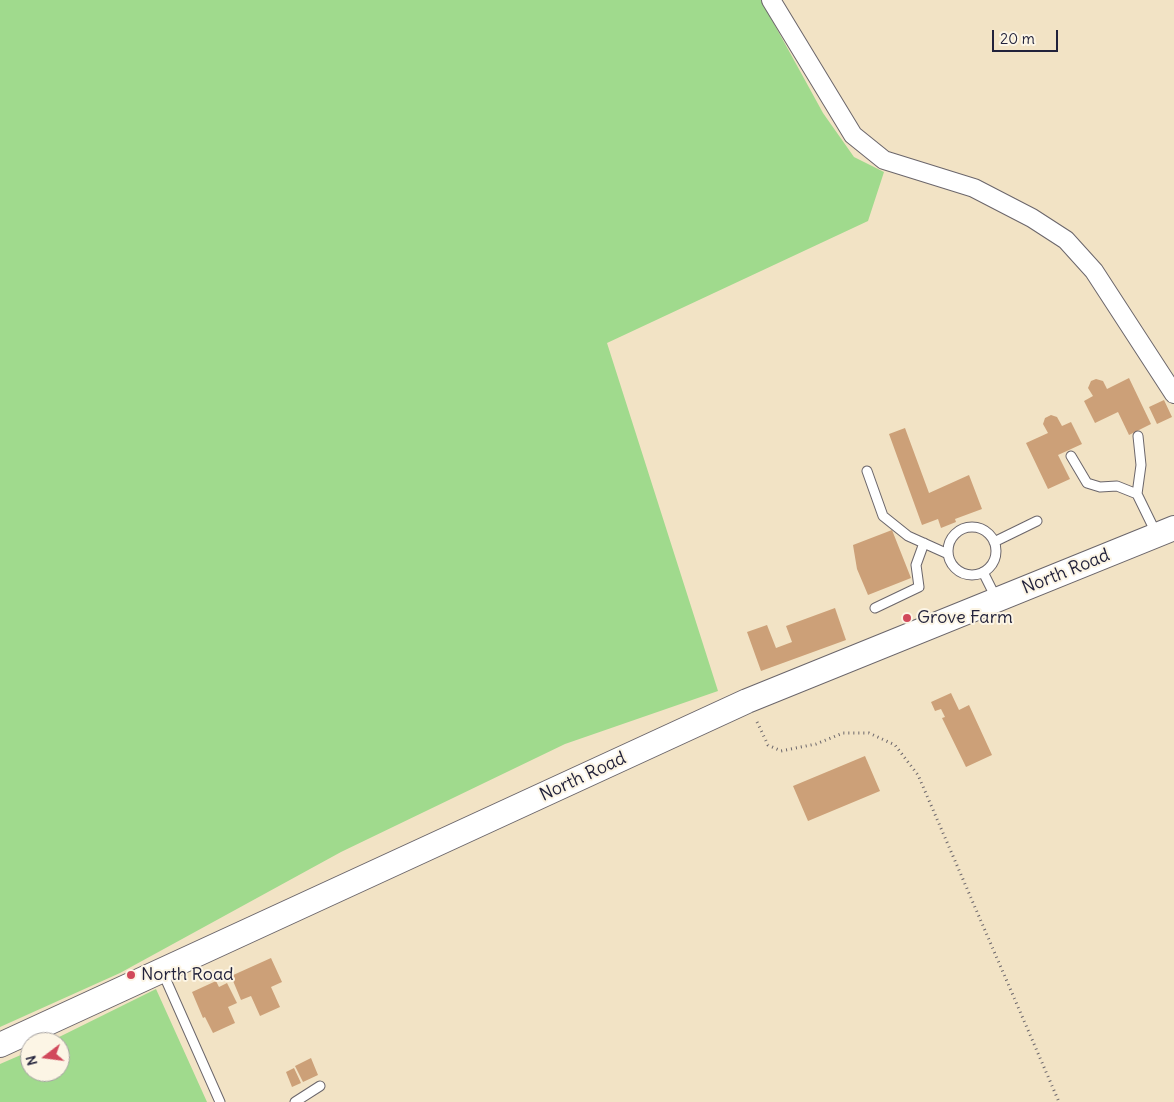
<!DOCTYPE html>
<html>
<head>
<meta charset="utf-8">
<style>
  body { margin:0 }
  #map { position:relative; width:1174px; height:1102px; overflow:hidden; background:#f2e3c5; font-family:Delius,sans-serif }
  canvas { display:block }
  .north { position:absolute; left:20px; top:1032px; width:50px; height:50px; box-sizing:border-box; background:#fcf5e5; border:1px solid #a5a1a1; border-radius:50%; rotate:255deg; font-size:14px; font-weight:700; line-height:20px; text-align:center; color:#22223b }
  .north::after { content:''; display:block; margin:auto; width:18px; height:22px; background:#d1495b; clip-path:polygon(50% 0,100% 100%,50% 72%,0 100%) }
  .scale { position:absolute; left:992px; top:30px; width:66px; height:22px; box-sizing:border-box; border:2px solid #22223b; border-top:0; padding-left:6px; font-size:15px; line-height:18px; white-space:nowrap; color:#22223b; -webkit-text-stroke:4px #fcf5e5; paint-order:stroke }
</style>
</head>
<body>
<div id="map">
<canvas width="1174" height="1102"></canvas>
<div class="north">N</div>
<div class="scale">20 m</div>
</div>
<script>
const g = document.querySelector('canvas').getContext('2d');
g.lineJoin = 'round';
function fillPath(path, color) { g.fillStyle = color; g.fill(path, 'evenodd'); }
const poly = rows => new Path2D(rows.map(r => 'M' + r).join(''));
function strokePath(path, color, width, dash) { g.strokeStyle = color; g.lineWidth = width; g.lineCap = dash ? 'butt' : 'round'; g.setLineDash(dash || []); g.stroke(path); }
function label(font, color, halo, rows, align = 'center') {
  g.font = font + ' Delius,sans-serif'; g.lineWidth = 4; g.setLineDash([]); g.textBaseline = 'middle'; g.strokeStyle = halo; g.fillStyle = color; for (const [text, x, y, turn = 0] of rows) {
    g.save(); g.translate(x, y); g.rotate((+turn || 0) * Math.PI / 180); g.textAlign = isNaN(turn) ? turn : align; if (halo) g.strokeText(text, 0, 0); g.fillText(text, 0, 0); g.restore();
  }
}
fillPath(poly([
  [0,0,761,0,823,113,854,157,884,172,868,221,607,343,718,691,565,744,341,852,120,973,0,1027],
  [156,989,207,1102,0,1102,0,1064,30,1051,30,1072,60,1072,60,1042,49,1042]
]), '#a0da8d');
fillPath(poly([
  [1129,378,1151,424,1129,435,1118,412,1095,423,1084,401,1093,396,1088,388,1091,381,1096,379,1103,381,1107,389],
  [1164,400,1172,417,1157,424,1149,407],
  [1051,415,1057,417,1062,426,1071,422,1082,444,1058,455,1070,479,1048,489,1026,443,1048,433,1043,424,1045,418],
  [905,428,929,493,969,475,982,509,955,519,956,522,941,528,938,519,922,525,889,434],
  [892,530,911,578,868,595,857,569,853,545],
  [835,608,846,640,761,671,747,632,767,625,776,648,792,642,786,626],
  [951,693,959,710,969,705,992,755,966,767,942,718,945,717,941,709,935,711,931,702],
  [865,756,880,791,808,821,793,786],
  [271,958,282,982,271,987,280,1007,260,1016,251,996,241,1000,231,976],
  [216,981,219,987,227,983,237,1003,228,1007,235,1023,213,1033,205,1017,203,1018,192,992],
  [311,1058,318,1075,303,1082,295,1066],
  [294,1068,301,1083,292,1087,286,1072]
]), '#cca078');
const service = poly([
  [1071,456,1087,483,1100,487,1117,486,1137,494,1157,535],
  [867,471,883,516,908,536,948,554],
  [1137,494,1141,465,1138,436],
  '948 551a24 24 0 1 1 48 0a24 24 0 1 1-48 0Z',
  [994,542,1037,521],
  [983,572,997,600],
  [875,608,919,587,916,565,924,543],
  [162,971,220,1102],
  [295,1102,320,1086]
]);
const minor = poly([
  [771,0,853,135,884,160,974,188,1032,218,1066,240,1094,271,1174,394]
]);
const secondary = poly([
  [0,1045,747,701,1174,528]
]);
strokePath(service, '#6b666b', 11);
strokePath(minor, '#6b666b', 20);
strokePath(secondary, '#6b666b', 26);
strokePath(poly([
  [757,722,768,745,781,751,816,744,843,733,869,733,895,745,918,775,1059,1102]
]), '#6b666b', 3, [1, 4]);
strokePath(service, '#fff', 9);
strokePath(minor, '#fff', 18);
strokePath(secondary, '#fff', 24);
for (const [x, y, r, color] of [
  [907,618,5,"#d1495b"],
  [131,975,5,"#d1495b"]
]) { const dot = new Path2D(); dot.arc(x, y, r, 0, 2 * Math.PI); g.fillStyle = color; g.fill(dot); strokePath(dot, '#fcf5e5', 2); }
label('18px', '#22223b', '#fcf5e5', [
  ["North Road",1066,572,-22],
  ["North Road",583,777,-25]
]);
label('18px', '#22223b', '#fcf5e5', [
  ["Grove Farm",917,618],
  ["North Road",141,975]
], 'left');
</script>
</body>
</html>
